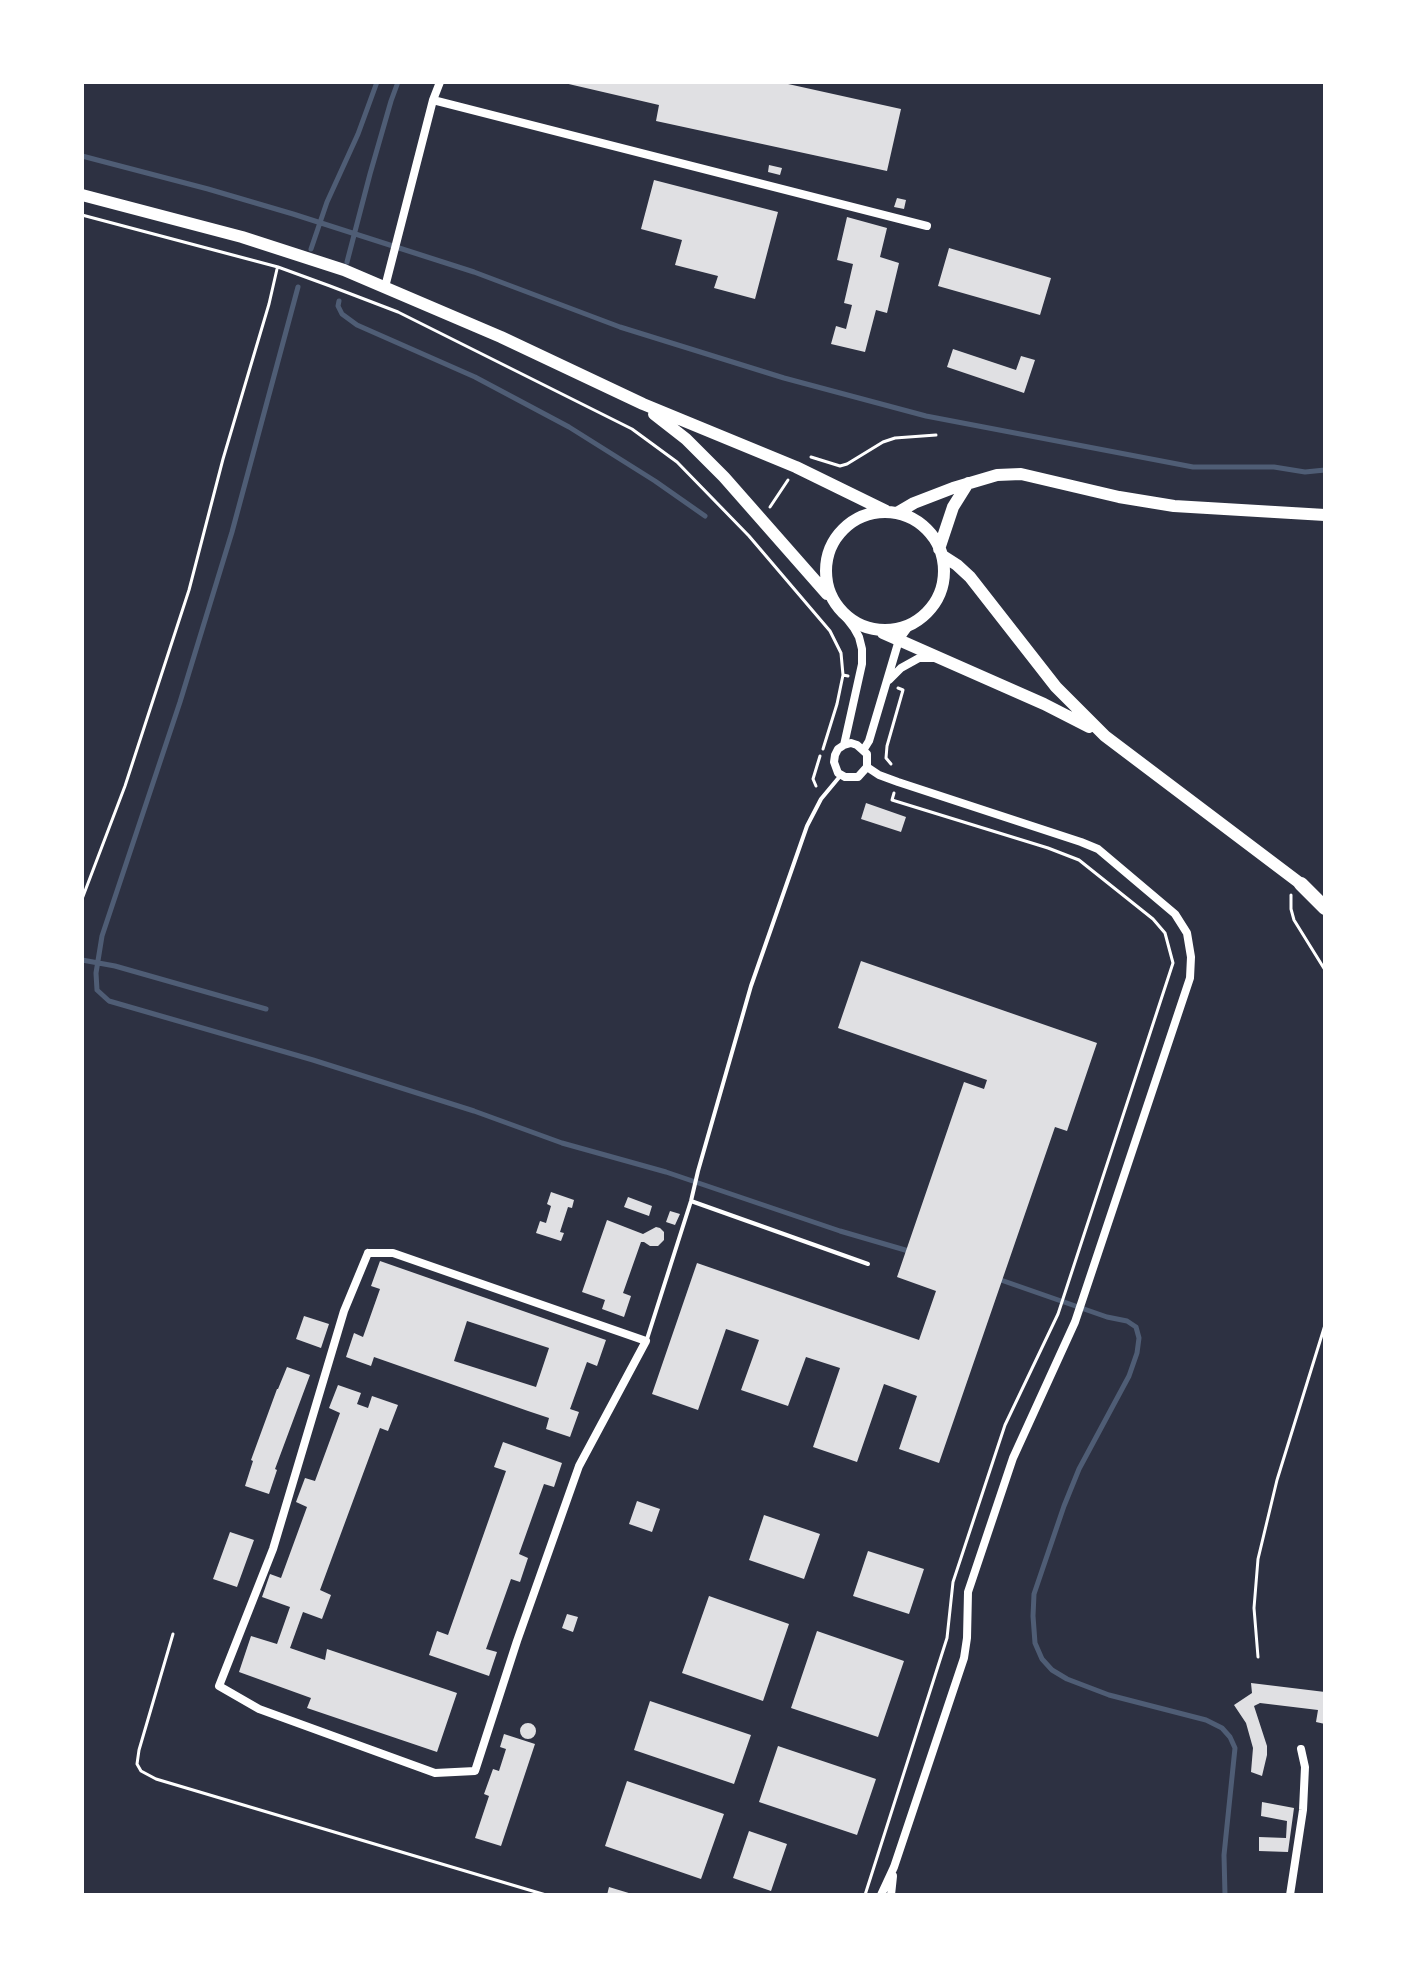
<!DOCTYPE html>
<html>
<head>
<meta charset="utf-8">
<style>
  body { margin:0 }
  #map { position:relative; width:1407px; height:1977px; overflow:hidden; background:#2d3142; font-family:Literata,serif }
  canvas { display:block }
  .frame { position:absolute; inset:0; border:84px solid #fff; pointer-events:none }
</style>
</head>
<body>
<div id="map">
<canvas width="1407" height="1977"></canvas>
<div class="frame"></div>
</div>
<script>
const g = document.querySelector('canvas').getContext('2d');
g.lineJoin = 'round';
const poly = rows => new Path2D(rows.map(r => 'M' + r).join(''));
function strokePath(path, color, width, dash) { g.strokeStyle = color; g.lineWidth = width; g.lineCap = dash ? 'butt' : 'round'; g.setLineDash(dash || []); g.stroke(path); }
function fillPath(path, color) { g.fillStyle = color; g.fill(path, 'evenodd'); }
strokePath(poly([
  [82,156,208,189,293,214,474,272,620,327,784,378,926,416,1193,467,1274,467,1305,472,1325,470],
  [311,249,327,202,358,134,377,82],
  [347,262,370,174,391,101,398,82],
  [298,287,232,532,180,702,102,936,96,973,97,990,109,1001,313,1060,474,1111,562,1143,666,1172,840,1231,912,1252],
  [339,301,338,306,342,314,357,325,475,377,569,427,655,481,705,516],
  [82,960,115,966,266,1009],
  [998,1279,1107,1317,1127,1321,1136,1327,1139,1338,1137,1353,1129,1376,1079,1469,1064,1506,1034,1594,1033,1616,1035,1643,1042,1659,1052,1670,1067,1679,1109,1695,1206,1720,1222,1728,1230,1737,1235,1748,1224,1855,1225,1895]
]), '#4f5d75', 5);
fillPath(poly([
  [560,82,779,82,901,109,887,171,656,121,659,105],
  [769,165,782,168,780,175,768,172],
  [654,180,778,212,755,299,714,288,718,276,675,265,682,240,641,229],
  [897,198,906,200,904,209,894,207],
  [847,217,887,228,880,257,899,263,887,313,876,310,865,352,831,344,836,326,846,329,852,305,844,303,853,264,837,260],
  [949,248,1051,278,1040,315,938,286],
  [953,349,1016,370,1021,356,1035,360,1024,393,947,367],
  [866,803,906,817,901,832,861,819],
  [861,961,1097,1043,1067,1131,1055,1127,939,1463,899,1449,917,1396,884,1384,857,1462,813,1447,840,1368,806,1357,788,1406,741,1390,759,1340,726,1329,698,1410,652,1394,697,1263,919,1340,936,1291,897,1277,964,1082,984,1089,987,1080,838,1028],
  [551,1192,574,1200,572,1208,568,1207,560,1232,564,1233,561,1241,536,1233,540,1221,546,1223,551,1206,547,1204],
  [628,1197,652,1206,649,1216,624,1207],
  [670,1211,680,1214,675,1225,666,1222],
  [607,1220,643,1234,656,1227,660,1228,664,1232,664,1240,658,1246,650,1246,644,1242,641,1242,623,1293,631,1296,624,1317,602,1309,605,1300,582,1292],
  [380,1261,606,1340,597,1366,587,1362,570,1409,579,1412,570,1437,546,1429,549,1418,528,1411,374,1357,371,1366,346,1357,354,1333,363,1337,380,1289,371,1286],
  [467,1321,549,1348,536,1387,454,1361],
  [304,1316,329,1324,321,1348,296,1339],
  [287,1367,310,1375,275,1469,277,1470,269,1494,245,1486,253,1461,251,1460,277,1389,278,1389],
  [338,1385,361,1393,357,1404,368,1408,372,1396,398,1405,388,1431,380,1428,320,1590,331,1595,322,1619,303,1612,290,1648,325,1660,327,1649,457,1693,437,1752,307,1708,311,1698,239,1672,251,1636,277,1644,290,1607,262,1597,270,1574,281,1578,307,1507,296,1502,305,1478,315,1481,340,1413,329,1408],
  [503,1442,562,1463,554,1487,544,1484,519,1554,528,1558,520,1582,511,1579,486,1649,497,1652,489,1676,429,1655,437,1631,448,1635,506,1471,494,1467],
  [637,1501,660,1509,652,1532,629,1524],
  [764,1515,820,1534,804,1579,749,1560],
  [230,1532,254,1540,237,1587,213,1579],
  [868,1551,924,1569,909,1614,853,1596],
  [709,1596,789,1624,763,1701,682,1673],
  [567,1614,578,1617,573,1632,562,1628],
  [817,1631,904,1661,878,1737,791,1708],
  [1251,1683,1325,1692,1325,1724,1316,1722,1318,1710,1260,1703,1254,1706,1267,1746,1267,1755,1262,1776,1251,1772,1253,1748,1246,1723,1234,1705,1252,1693],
  [650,1701,751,1735,734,1784,634,1750],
  '520 1731a8 8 0 1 1 16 0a8 8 0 1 1-16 0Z',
  [504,1734,535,1744,501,1846,475,1838,489,1796,484,1794,493,1769,499,1771,506,1749,500,1747],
  [778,1746,876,1779,857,1835,759,1802],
  [627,1781,724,1814,701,1879,605,1846],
  [1262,1802,1294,1808,1288,1852,1259,1851,1259,1837,1286,1838,1287,1821,1261,1816],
  [749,1831,787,1844,771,1891,733,1878],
  [609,1887,632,1894,632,1895,607,1895]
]), '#e0e0e3');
strokePath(poly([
  [82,215,278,267,330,286,398,312,632,429,677,462,749,536,830,631,841,653,843,675,848,676],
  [811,457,840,466,847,464,883,442,895,438,936,435],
  [770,507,788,480],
  [823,749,837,704,843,675],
  [891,764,886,758,887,746,903,690,898,688],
  [816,786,813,779,820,756],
  [1291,895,1291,909,1294,920,1325,970],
  [82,899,125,786,189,590,223,459,269,304,277,269],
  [173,1634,139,1750,137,1764,141,1771,156,1779,546,1895],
  [1258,1657,1254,1608,1258,1559,1277,1480,1325,1325],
  [865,1895,947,1638,953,1582,1005,1425,1058,1314,1173,963,1165,933,1153,919,1079,860,1048,848,892,800,894,793]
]), '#fff', 3);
strokePath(poly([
  [691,1201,868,1264],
  [647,1339,691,1201,698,1171,751,986,807,826,821,799,841,775]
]), '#fff', 4);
strokePath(poly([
  [433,100,927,226],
  [385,287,433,100,440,82],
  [889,680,901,668,919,658,935,658],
  [844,745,851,743,857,745,867,754,867,767,858,777,845,777,838,773,834,762,835,755,838,749,844,745,862,664,862,649,859,637,854,628,844,615],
  [864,749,869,741,899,640,910,625],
  [867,767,879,775,898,782,1081,842,1098,849,1175,914,1187,933,1191,957,1190,978,1075,1322,1013,1458,968,1592,967,1638,964,1658,894,1867,881,1895],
  [368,1253,393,1253,646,1341,579,1466,517,1641,475,1771,435,1773,259,1709,219,1686,273,1549,344,1311,368,1253],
  [891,1895,893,1876],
  [1290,1895,1303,1810,1305,1767,1301,1749]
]), '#fff', 8);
strokePath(poly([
  [82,195,242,237,344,270,501,337,643,404,796,467,886,511],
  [654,414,686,439,724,477,827,594],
  '826 571a59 59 0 1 1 118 0a59 59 0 1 1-118 0Z',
  [897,513,914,503,953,488,997,475,1021,474,1119,497,1174,506,1325,515],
  [939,549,953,507,968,483],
  [943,556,957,565,970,577,1056,687,1105,736,1301,884],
  [883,633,1044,704,1089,727]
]), '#fff', 12);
strokePath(poly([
  [1301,884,1325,908]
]), '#fff', 14);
</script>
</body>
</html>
